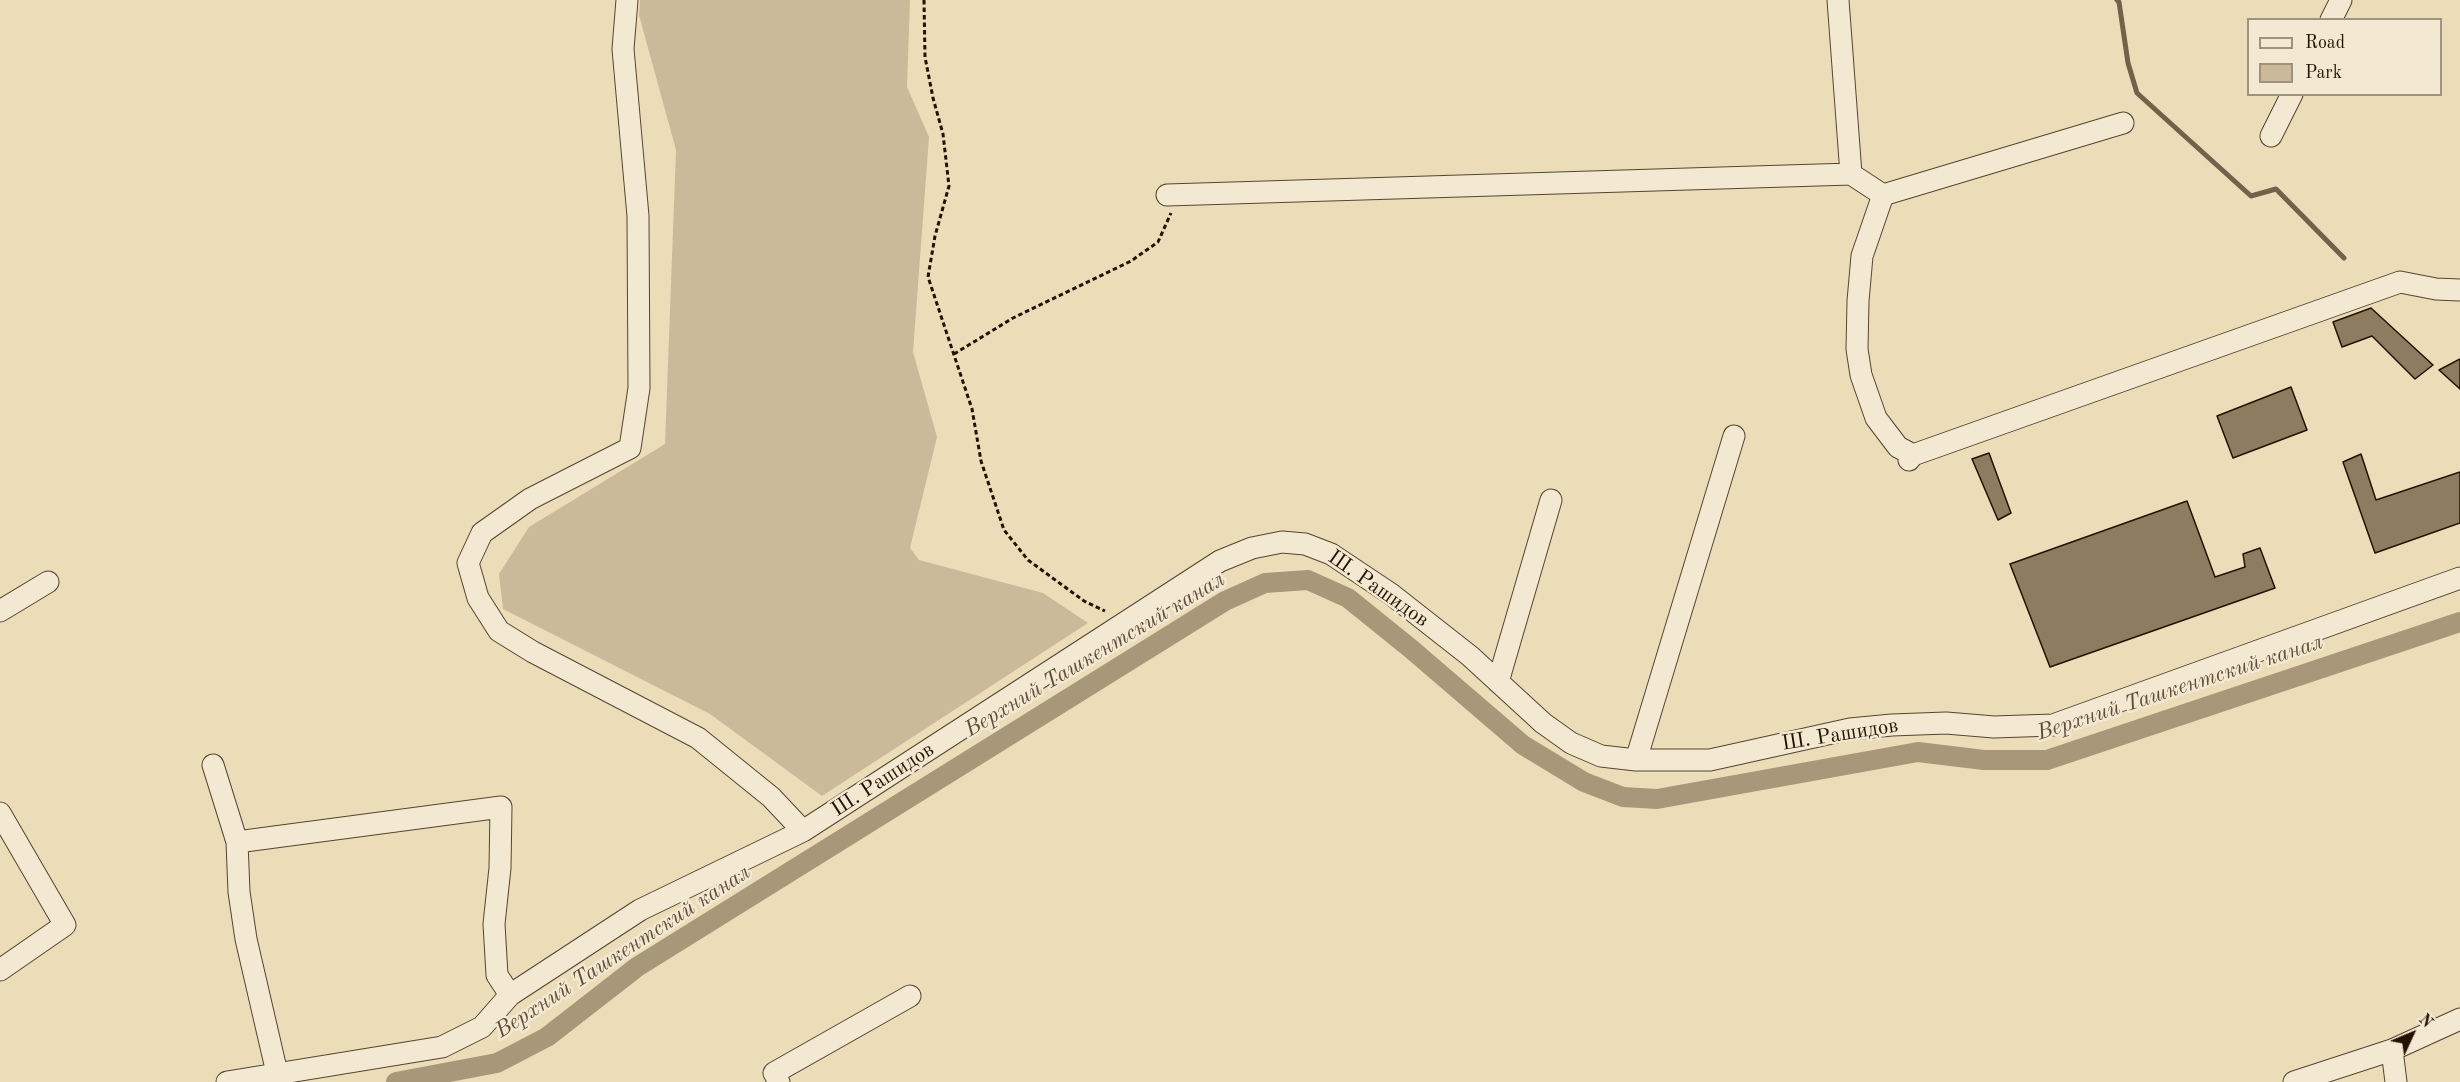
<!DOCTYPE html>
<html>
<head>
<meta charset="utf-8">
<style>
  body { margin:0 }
  #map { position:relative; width:2460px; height:1082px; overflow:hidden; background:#ecddb9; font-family:"Old Standard TT",serif }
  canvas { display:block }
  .legend { position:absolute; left:2247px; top:18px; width:195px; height:78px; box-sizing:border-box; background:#f3e9d2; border:2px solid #a0937e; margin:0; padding:8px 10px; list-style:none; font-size:18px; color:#231200 }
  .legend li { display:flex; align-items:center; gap:12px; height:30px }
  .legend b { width:30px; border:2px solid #a0937e }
  .north { position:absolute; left:2382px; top:1004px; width:60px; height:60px; -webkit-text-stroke:4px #f3e9d2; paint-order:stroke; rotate:46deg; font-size:16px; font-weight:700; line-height:24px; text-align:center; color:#231200 }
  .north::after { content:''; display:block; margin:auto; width:21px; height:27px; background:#231200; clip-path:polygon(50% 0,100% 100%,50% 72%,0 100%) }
</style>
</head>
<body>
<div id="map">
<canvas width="2460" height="1082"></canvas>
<ul class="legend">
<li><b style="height:8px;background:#f3e9d2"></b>Road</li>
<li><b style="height:16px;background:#caba9a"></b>Park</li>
</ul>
<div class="north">N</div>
</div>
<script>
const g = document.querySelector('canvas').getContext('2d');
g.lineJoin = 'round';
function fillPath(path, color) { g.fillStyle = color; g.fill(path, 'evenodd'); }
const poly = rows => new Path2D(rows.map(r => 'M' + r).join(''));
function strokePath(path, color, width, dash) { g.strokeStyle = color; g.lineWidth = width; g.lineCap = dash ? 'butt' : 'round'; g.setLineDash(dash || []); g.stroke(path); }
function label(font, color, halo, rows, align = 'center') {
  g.font = font + ' "Old Standard TT",serif'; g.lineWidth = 5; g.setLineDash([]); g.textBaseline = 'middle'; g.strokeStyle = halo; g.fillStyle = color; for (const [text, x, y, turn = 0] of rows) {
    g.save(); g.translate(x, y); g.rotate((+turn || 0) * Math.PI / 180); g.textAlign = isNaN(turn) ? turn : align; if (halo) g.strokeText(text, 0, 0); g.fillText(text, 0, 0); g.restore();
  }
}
fillPath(poly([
  [640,0,910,0,907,87,929,137,913,352,937,437,910,548,919,560,1043,593,1088,623,822,796,710,714,503,609,499,574,529,527,665,444,676,150,639,15]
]), '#caba9a');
strokePath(poly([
  [2117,0,2119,2,2128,63,2137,93,2251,196,2276,189,2344,258]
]), '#736249', 5);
strokePath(poly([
  [396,1082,497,1063,547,1037,637,967,1225,601,1265,583,1308,580,1348,598,1410,648,1523,745,1584,782,1623,797,1657,799,1918,752,1984,760,2047,760,2460,622]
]), '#a8987a', 20);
const building = poly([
  [2371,308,2433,365,2415,379,2372,336,2342,347,2333,322,2371,308],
  [2460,359,2460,389,2439,370,2460,359],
  [2291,387,2307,430,2233,458,2217,416,2291,387],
  [1989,453,2011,513,1998,520,1972,459,1989,453],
  [2361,454,2376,500,2460,472,2460,523,2375,553,2343,462,2361,454],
  [2187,501,2215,577,2245,567,2243,554,2260,548,2275,588,2050,667,2010,564,2187,501]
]);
fillPath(building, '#8c7c60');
strokePath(building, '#231200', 1.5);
const street = poly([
  [627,0,623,49,638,216,639,388,630,448,530,499,482,533,468,563,478,598,499,631,533,652,698,738,771,797,803,831],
  [1838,0,1851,174,1883,195,1862,256,1858,301,1857,349,1861,375,1876,418,1898,447,1913,455,1909,460],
  [2331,20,2341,0],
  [2271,136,2292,94],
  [1167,195,1851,174],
  [1883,195,2123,123],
  [1913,455,2400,282,2436,289,2460,290],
  [0,611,48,582],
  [1498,682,1551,500],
  [1636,760,1734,436],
  [213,765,237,842,239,892,246,939,277,1073],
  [0,813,65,925,0,970],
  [237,842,501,807,500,868,494,924,497,975,510,995],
  [2392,1050,2396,1082],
  [227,1082,442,1047,482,1027,510,995,640,910,803,831,1220,561,1252,548,1282,542,1305,544,1331,554,1391,594,1470,656,1543,723,1571,743,1601,756,1636,760,1710,760,1850,729,1892,725,1946,723,1994,727,2053,725,2460,578],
  [779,1082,774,1073,910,996],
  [2294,1082,2392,1050,2460,1019]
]);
strokePath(street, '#55452e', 23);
strokePath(poly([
  [924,0,925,57,933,98,943,134,949,186,935,236,928,277,972,409,981,461,1004,530,1028,560,1084,601,1105,611],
  [954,354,1013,318,1131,261,1158,242,1171,213]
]), '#231200', 3, [4.5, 3]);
strokePath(street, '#f3e9d2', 21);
label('21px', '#231200', '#f3e9d2', [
  ["Ш. Рашидов",1378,589,35],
  ["Ш. Рашидов",1840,735,-9],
  ["Ш. Рашидов",883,780,-33]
]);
label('italic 22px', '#5f4e37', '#f3e9d2', [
  ["Верхний Ташкентский канал",1095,655,-31],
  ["Верхний Ташкентский канал",2180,688,-18],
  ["Верхний Ташкентский канал",623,952,-33]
]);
</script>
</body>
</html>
